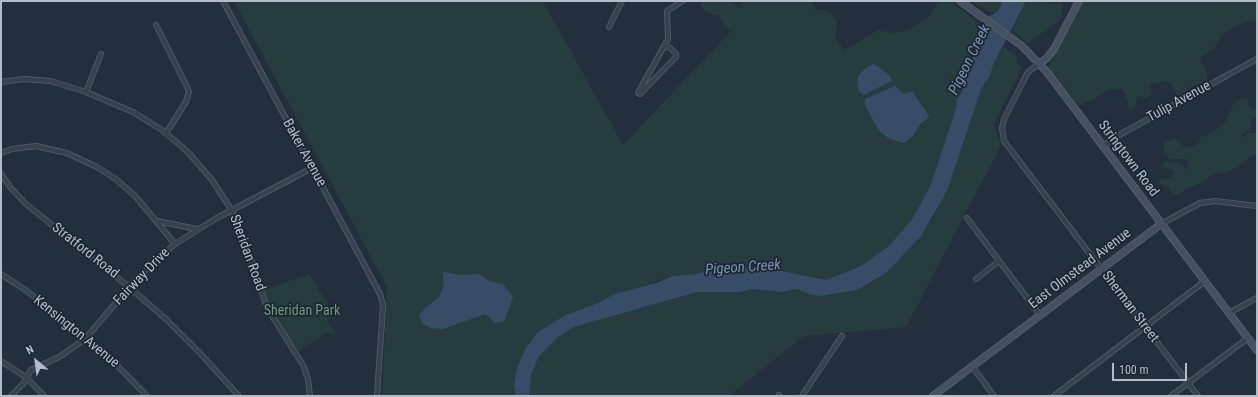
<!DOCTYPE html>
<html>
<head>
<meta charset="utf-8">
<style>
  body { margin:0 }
  #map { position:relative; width:1258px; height:397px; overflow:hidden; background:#242f3e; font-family:"Roboto Condensed",sans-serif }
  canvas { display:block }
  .frame { position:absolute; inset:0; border:2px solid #b4bcc9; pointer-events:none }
  .north { position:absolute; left:16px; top:341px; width:40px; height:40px; -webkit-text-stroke:3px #1d2633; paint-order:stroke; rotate:331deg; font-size:11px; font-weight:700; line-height:16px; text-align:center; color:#b4bcc9 }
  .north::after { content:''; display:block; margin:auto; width:14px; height:18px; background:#b4bcc9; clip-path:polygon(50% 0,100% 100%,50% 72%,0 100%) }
  .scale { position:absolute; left:1112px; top:363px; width:75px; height:18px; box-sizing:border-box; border:2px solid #b4bcc9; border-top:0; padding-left:5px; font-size:12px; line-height:14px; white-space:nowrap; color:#b4bcc9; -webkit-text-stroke:3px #1d2633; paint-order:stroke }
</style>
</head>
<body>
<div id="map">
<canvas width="1258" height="397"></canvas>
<div class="frame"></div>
<div class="north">N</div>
<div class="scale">100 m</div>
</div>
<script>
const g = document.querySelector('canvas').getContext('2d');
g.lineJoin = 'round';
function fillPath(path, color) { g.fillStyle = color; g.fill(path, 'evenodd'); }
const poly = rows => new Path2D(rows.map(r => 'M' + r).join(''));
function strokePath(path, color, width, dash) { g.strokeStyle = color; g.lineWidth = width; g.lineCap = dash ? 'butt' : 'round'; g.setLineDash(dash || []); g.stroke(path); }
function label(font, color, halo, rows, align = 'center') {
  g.font = font + ' "Roboto Condensed",sans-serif'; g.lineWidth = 3.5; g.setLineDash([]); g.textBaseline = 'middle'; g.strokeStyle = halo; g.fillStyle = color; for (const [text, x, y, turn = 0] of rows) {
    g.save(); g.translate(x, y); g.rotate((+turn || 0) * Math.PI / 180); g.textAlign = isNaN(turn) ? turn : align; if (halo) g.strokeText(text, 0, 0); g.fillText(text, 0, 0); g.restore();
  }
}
fillPath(poly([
  [234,1,543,1,623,145,731,31,728,30,723,24,719,15,710,14,704,10,700,4,702,1,731,1,740,8,743,1,811,1,816,10,827,10,836,20,837,26,835,38,844,50,878,30,892,33,908,30,926,20,939,1,947,1,950,3,952,2,982,26,977,42,978,48,958,101,931,184,913,218,890,245,861,266,826,280,762,267,721,267,695,274,673,276,600,301,532,339,517,367,514,386,516,396,382,396,387,287],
  [971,1,1003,1,997,13,988,11],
  [1026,1,1045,1,1049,4,1062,4,1063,7,1060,19,1056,23,1028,43,1012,30],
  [1082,1,1257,1,1257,21,1243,23,1225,32,1220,37,1216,47,1202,56,1200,59,1207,72,1207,78,1202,83,1189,88,1184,97,1177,96,1171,83,1164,81,1150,84,1149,87,1152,94,1147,98,1140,96,1137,97,1135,107,1132,109,1129,109,1124,92,1122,89,1115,90,1113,88,1079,106,1049,67],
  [1004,46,1017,57,1017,64,1022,67,994,124,1001,146,906,327,804,336,729,396,529,396,531,375,539,356,558,337,574,327,697,292,740,292,752,289,782,292,797,289,812,295,822,296,857,290,886,273,933,219,939,201,947,191,982,87,990,76,993,65],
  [1244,97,1248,99,1249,106,1253,110,1257,109,1257,117,1252,120,1250,130,1242,134,1244,137,1248,133,1257,133,1257,153,1234,169,1223,173,1213,173,1204,182,1188,188,1180,194,1173,194,1169,187,1158,183,1160,180,1170,178,1175,173,1174,171,1162,166,1165,161,1178,163,1186,169,1190,164,1187,159,1170,159,1164,151,1164,142,1176,138,1185,148,1198,145,1201,136,1208,135,1225,123,1235,101],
  [309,274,335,316,327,320,336,334,325,333,298,352,273,314,264,290]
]), '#263c3f');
fillPath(poly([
  [1003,1,1026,1,993,65,990,76,982,87,947,191,921,236,886,273,857,290,822,296,812,295,797,289,782,292,752,289,740,292,697,292,574,327,558,337,539,356,531,375,529,396,516,396,514,386,517,367,526,348,538,332,566,315,593,305,615,294,656,283,673,276,695,274,721,267,762,267,826,280,861,266,890,245,913,218,931,184,956,108,957,96,961,94,963,86,961,79,978,48,977,42,979,32,988,17,997,12],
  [873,64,879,67,890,76,892,81,863,95,859,91,857,83,859,75,863,70],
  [895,86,904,94,912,91,929,116,928,118,919,125,915,133,906,142,903,143,888,138,879,131,865,105,865,99],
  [443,272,461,275,479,274,489,281,503,284,513,297,504,321,495,323,487,315,483,315,443,329,431,328,423,324,419,316,423,310,439,297,444,286]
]), '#394c67');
const street = poly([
  [223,1,380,294,383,305,377,396],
  [156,25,189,91,186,102,166,133],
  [609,27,622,1],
  [1039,64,1028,72,1004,119,1002,128,1004,141,1198,396],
  [1,82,24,79,51,81,86,92,133,112,162,130,187,151,212,180,232,211,245,241,267,308,303,365,308,379,310,396],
  [86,92,101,54],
  [638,93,668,39,667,11,683,1],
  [638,93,640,94,676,57,676,54,670,48,664,46],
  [1103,147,1112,139,1257,59],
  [1,153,12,149,36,146,67,153,97,167,117,180,136,197,175,244],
  [1,174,11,188,26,204,129,287,167,320,199,352,239,396],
  [967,218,1040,315],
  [157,221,197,229],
  [1161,224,1200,203,1215,201,1257,206],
  [1,274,27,291,104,352,147,396],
  [976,279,999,261],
  [1229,313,1257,298],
  [1,361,26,377,44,396],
  [972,366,994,396],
  [779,395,779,396],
  [11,396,23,384,31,370,61,356,86,338,136,279,175,244,215,219,312,168],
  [802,396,842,336],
  [1054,396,1205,281],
  [1171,396,1248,338]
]);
const secondary = poly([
  [960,1,1022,46,1047,72,1257,350],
  [1039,64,1047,58,1054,49,1079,1],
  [933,396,1161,224]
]);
strokePath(street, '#565f6c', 6);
strokePath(secondary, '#565f6c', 8);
strokePath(street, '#38414e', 4.5);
strokePath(secondary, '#465061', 6);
label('14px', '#b4bcc9', '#1d2633', [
  ["Tulip Avenue",1179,102,-29],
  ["Baker Avenue",304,153,61],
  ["Stringtown Road",1128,159,53],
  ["Stratford Road",85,251,38],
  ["Sheridan Road",247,253,70],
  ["East Olmstead Avenue",1080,269,-37],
  ["Fairway Drive",142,277,-46],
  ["Sherman Street",1130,307,53],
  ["Kensington Avenue",76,332,39]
]);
label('14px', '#6b9a76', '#1d2633', [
  ["Sheridan Park",302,311]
]);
label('italic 15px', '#7c92b1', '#1d2633', [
  ["Pigeon Creek",970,60,-64],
  ["Pigeon Creek",743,268,-4]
]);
</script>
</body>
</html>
